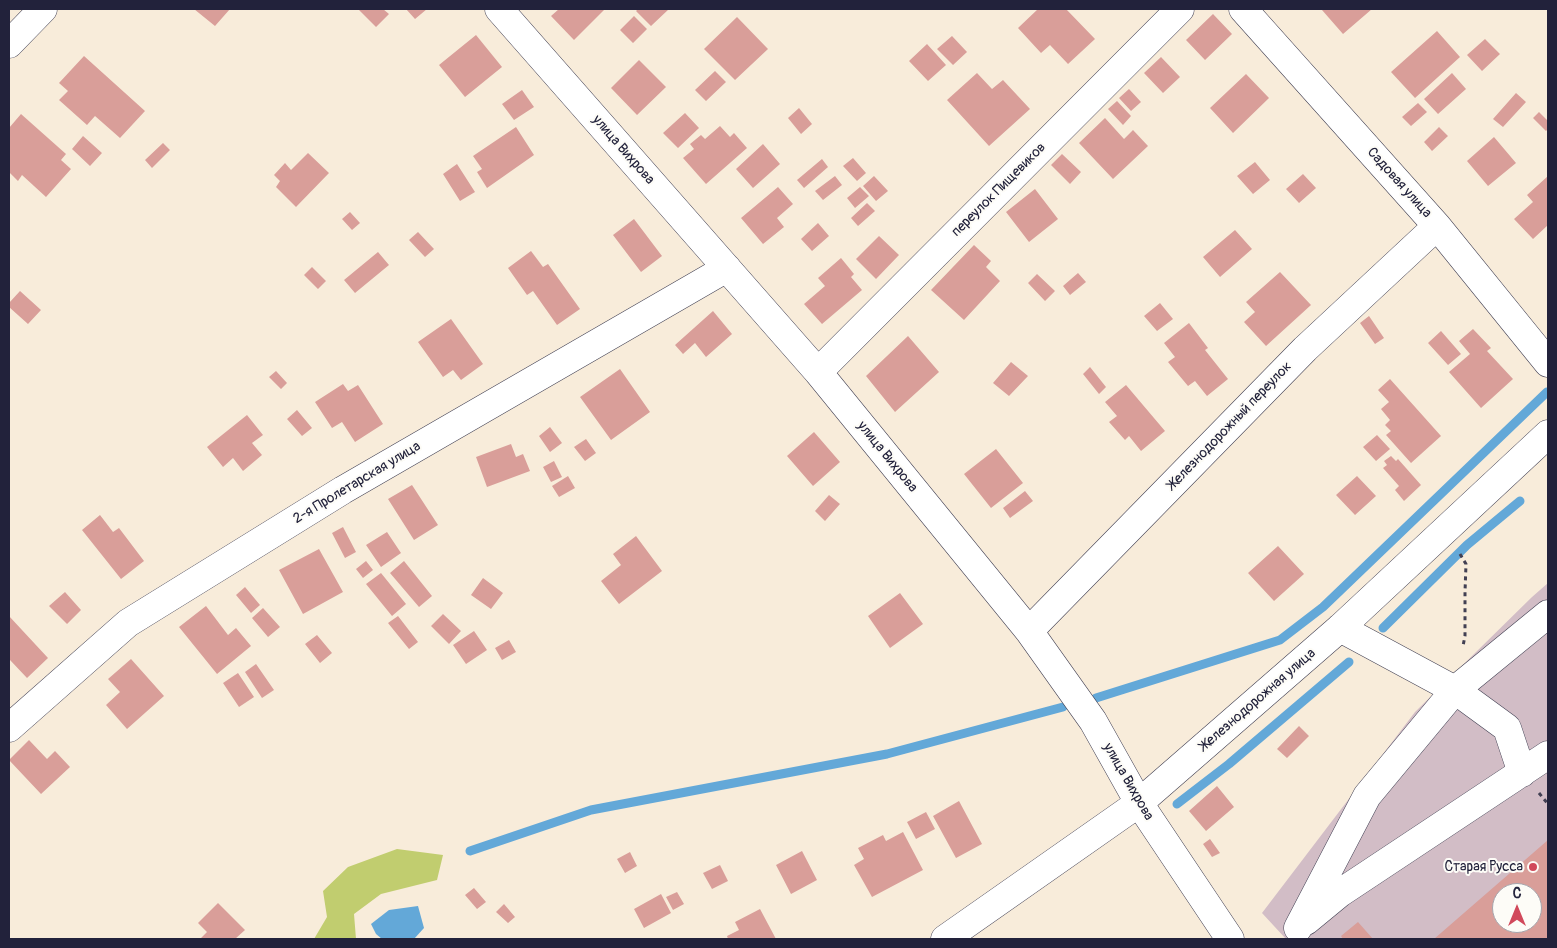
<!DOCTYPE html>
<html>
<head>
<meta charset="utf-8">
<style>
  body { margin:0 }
  #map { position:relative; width:1557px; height:948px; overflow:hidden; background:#f8ecda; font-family:Pangolin,sans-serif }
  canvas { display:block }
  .frame { position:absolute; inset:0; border:10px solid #22223b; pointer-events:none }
  .north { position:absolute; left:1492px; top:883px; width:50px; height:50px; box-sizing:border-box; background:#fdfcf7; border:1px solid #a5a5ac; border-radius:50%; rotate:0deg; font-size:14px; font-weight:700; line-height:20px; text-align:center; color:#22223b }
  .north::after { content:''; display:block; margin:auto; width:18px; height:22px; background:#d1495b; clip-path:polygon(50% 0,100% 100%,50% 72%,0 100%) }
</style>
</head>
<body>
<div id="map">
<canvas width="1557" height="948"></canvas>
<div class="frame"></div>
<div class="north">С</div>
</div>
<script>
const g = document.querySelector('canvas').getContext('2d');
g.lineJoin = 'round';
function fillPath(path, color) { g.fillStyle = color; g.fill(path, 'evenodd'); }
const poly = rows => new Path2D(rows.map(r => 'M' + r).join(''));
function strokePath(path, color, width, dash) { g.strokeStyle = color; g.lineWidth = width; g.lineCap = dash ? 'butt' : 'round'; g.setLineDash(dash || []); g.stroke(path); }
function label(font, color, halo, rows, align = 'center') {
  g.font = font + ' Pangolin,sans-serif'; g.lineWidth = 4; g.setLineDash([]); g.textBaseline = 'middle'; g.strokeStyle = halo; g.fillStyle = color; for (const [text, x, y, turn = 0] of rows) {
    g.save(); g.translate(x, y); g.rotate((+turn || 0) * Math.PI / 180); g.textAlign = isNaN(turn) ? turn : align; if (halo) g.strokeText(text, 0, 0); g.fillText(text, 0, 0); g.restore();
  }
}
fillPath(poly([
  [1548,583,1548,939,1286,939,1262,913,1415,712,1532,597],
  [1502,893,1532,893,1532,923,1502,923]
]), '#d2bdc6');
fillPath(poly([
  [397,849,443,855,437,880,381,894,354,914,356,939,314,939,327,917,323,891,348,867]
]), '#c1cd6f');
fillPath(poly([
  [418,906,424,928,414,939,382,939,376,934,371,924,389,910]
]), '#63a8d8');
strokePath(poly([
  [1383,628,1467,545,1520,501],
  [1096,698,1280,640,1323,607,1547,392],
  [1177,804,1229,764,1349,662],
  [470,851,591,810,887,754,1063,707]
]), '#63a8d8', 9);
fillPath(poly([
  [194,9,230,9,215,26],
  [358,9,383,9,389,14,376,27],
  [406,9,427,9,415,19],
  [559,9,605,9,574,40,551,16],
  [638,9,669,9,651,26,636,11],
  [1038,9,1066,9,1095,39,1068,64,1050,45,1041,53,1018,28],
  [1323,9,1372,9,1343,34,1322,10],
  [1213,14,1232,34,1205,60,1186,40],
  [634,16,647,29,633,43,620,30],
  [737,17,768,49,735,80,704,49],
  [1437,31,1460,57,1415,98,1391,72],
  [476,35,502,67,465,97,439,65],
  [952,36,967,52,953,65,937,49],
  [1485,39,1500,54,1482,71,1467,55],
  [927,44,946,65,928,81,909,61],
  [84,56,145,111,120,138,95,116,87,125,59,100,68,91,59,83],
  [1161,57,1180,77,1163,93,1144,73],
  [639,60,666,87,637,115,611,88],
  [715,71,726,82,706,101,695,90],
  [977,73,992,89,1003,80,1030,109,989,146,947,100],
  [1452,73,1466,89,1438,114,1424,99],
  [1246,74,1269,98,1233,133,1210,108],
  [1129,89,1141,102,1131,111,1119,98],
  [522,90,534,107,514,120,502,104],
  [1516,93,1526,102,1503,127,1493,119],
  [1117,101,1131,116,1123,125,1108,109],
  [1418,103,1427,112,1411,126,1402,117],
  [799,108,812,124,801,134,788,118],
  [1539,112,1548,121,1548,129,1546,131,1533,118],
  [685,113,699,128,678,148,663,133],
  [21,114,66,154,61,160,71,169,46,197,22,175,18,181,9,172,9,128],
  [1105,118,1124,139,1133,130,1148,146,1113,179,1079,143],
  [720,126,730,137,734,133,747,148,706,184,683,158,694,149,690,144,701,135,705,139],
  [516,127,534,155,487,188,477,172,482,169,473,156],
  [1439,127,1448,136,1432,151,1424,142],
  [83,136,102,153,90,166,72,149],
  [1494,137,1516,163,1488,186,1467,161],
  [163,143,170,150,152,168,145,160],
  [763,144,780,164,753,188,736,169],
  [308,153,329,173,296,207,276,187,280,181,274,175,285,163,291,170],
  [1062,154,1081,172,1070,184,1051,165],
  [853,158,866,173,857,181,843,166],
  [822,159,828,167,804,188,797,180],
  [1255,162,1270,180,1253,194,1237,176],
  [457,164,475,192,460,201,443,174],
  [1303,174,1316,188,1299,203,1286,189],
  [835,176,842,185,823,200,815,191],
  [874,176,888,191,876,201,863,186],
  [1548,176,1548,225,1533,239,1514,219,1533,202,1527,195],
  [778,187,793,204,777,218,784,227,763,244,741,218],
  [860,187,869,196,855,208,847,198],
  [1035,189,1058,219,1029,242,1006,212],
  [867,203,875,211,858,226,851,218],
  [350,212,360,223,352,230,342,219],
  [634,219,662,256,641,272,613,235],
  [818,223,829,236,812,251,801,239],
  [1235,230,1252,249,1220,277,1203,257],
  [418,232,434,249,425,257,409,240],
  [879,236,899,255,876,279,856,259],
  [974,245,991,261,986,267,1000,281,964,320,931,290],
  [531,251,543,267,548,264,580,309,557,325,533,291,527,295,508,268],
  [378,252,389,265,355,293,344,280],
  [841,258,854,274,851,277,862,290,822,324,804,304,825,286,818,278],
  [312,267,326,281,318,289,304,275],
  [1280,272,1311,305,1266,346,1244,322,1255,312,1246,302],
  [1078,273,1086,282,1070,295,1063,286],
  [1037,274,1055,291,1045,301,1028,283],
  [20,291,41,310,28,324,9,307,9,303],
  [1160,303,1173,319,1157,331,1144,316],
  [713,311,732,334,706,357,695,343,683,354,675,345],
  [1369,316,1384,338,1375,344,1360,323],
  [451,319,483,364,461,380,453,370,443,377,418,342],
  [1189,323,1208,348,1205,350,1228,379,1207,396,1195,381,1188,386,1168,362,1175,357,1164,343],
  [1473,329,1491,348,1487,351,1513,379,1481,408,1449,372,1470,354,1459,341],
  [1441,331,1461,354,1448,365,1428,343],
  [908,336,939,372,895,412,866,376],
  [1011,362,1028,376,1009,396,993,383],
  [1090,367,1106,387,1099,394,1083,374],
  [620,369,650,412,611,440,580,397],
  [276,371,287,383,281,389,269,377],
  [1390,379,1441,436,1411,463,1386,435,1391,431,1385,425,1390,420,1381,409,1389,402,1378,390],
  [343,384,348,391,358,385,383,424,355,442,342,422,332,428,315,402],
  [1126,385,1165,431,1141,451,1129,436,1125,440,1109,422,1117,416,1105,402],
  [297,410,312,428,302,436,287,419],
  [247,415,263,435,252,443,262,455,243,471,233,458,223,467,207,447],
  [550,427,562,443,550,452,539,436],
  [814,432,840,462,813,486,787,456],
  [1377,435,1390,449,1376,461,1363,447],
  [586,439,596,453,585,461,574,447],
  [511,444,516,457,523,454,530,471,487,487,476,457],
  [996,449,1023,483,991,508,964,474],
  [1391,456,1396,461,1398,459,1421,485,1404,501,1395,490,1399,486,1383,468,1387,465,1384,461],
  [554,461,562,477,551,482,543,467],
  [568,476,575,488,559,497,552,486],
  [1357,476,1376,496,1355,515,1336,495],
  [412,485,438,525,414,540,388,499],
  [1025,491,1033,501,1010,518,1003,508],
  [829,495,840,504,825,521,815,511],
  [100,515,113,532,119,528,144,561,121,579,82,530],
  [343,527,356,552,345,558,332,533],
  [387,532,401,553,381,567,366,545],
  [636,536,662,571,619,604,601,581,621,565,613,554],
  [1278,546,1304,574,1274,601,1248,573],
  [319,549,343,592,303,614,279,570],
  [366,561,373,570,363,578,356,569],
  [404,561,432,596,419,607,390,573],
  [381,573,406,604,392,616,366,584],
  [483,578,503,593,491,609,471,595],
  [245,587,260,605,251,613,236,595],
  [65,592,81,610,67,624,49,606],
  [900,593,923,624,890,648,868,616],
  [206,606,228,635,236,628,251,646,217,674,179,627],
  [263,608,280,627,268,637,252,618],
  [443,614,461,631,449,644,431,626],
  [9,616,48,658,27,678,10,660,9,661],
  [398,616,418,642,409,649,388,623],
  [474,631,487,650,466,664,453,645],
  [317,635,332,653,320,663,305,644],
  [509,640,516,652,502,660,495,648],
  [131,659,164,696,127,729,106,705,120,692,108,679],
  [256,664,274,690,262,698,245,672],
  [238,673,254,697,239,707,223,683],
  [1299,726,1309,736,1287,758,1277,749],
  [29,740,47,759,55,751,70,767,41,794,9,760],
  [1217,786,1234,807,1206,831,1189,811],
  [959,801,982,844,956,858,933,816],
  [926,812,935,829,916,839,907,822],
  [903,832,923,870,872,897,854,865,864,859,858,848,883,835,886,841],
  [1210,839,1220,853,1212,857,1203,844],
  [1548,840,1548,939,1434,939],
  [1502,893,1532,893,1532,923,1502,923],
  [802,851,817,880,791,894,776,865],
  [630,852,637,866,625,873,617,859],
  [720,865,728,881,712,889,703,873],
  [474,888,486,902,477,909,465,895],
  [677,892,684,904,673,910,666,897],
  [661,894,671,913,644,928,634,909],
  [218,903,245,930,235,939,200,939,207,932,198,923],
  [504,904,515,917,508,923,496,912],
  [760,909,776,939,728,939,727,936,739,930,735,922],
  [1358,922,1373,939,1343,939,1341,936]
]), '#d99e99');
const minor = poly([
  [499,9,818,372,1029,631,1093,721,1139,803,1230,939],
  [1243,9,1437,226,1548,363],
  [9,44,43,9],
  [818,372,1180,9],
  [1340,628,1455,690,1507,728,1522,773],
  [1029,631,1305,349,1437,226],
  [9,728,128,623,343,490,727,268],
  [1306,921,1340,893,1548,755],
  [1298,928,1367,796,1455,690,1548,614],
  [945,939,1139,803,1340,628,1548,434]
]);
strokePath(minor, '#424053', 29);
strokePath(poly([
  [1460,554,1466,564,1465,592,1465,636,1463,646],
  [1539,793,1548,804]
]), '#424053', 3, [4, 4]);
strokePath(minor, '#fff', 28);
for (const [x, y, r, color] of [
  [1533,867,5,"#d1495b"]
]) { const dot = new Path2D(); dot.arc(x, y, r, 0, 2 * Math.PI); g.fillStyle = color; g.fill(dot); strokePath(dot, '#fdfcf7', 2); }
label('14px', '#22223b', '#fdfcf7', [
  ["улица Вихрова",623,150,49],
  ["Садовая улица",1399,183,48],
  ["переулок Пищевиков",999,190,-45],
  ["Железнодорожный переулок",1230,426,-46],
  ["улица Вихрова",887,457,51],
  ["2-я Пролетарская улица",357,483,-31],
  ["Железнодорожная улица",1258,700,-41],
  ["улица Вихрова",1128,782,60]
]);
label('14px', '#22223b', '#fdfcf7', [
  ["Старая Русса",1523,867]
], 'right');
</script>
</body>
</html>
